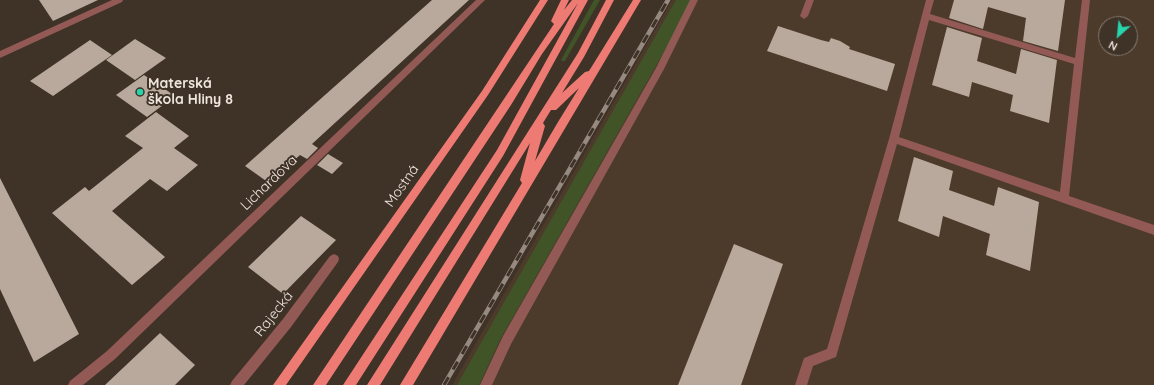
<!DOCTYPE html>
<html>
<head>
<meta charset="utf-8">
<style>
  body { margin:0 }
  #map { position:relative; width:1154px; height:385px; overflow:hidden; background:#3f3227; font-family:Quicksand,sans-serif }
  canvas { display:block }
  .north { position:absolute; left:1098px; top:16px; width:40px; height:40px; box-sizing:border-box; background:#3f3227; border:1px solid #857a71; border-radius:50%; rotate:207deg; font-size:11px; font-weight:700; line-height:16px; text-align:center; color:#efe6df }
  .north::after { content:''; display:block; margin:auto; width:14px; height:18px; background:#27d5ad; clip-path:polygon(50% 0,100% 100%,50% 72%,0 100%) }
</style>
</head>
<body>
<div id="map">
<canvas width="1154" height="385"></canvas>
<div class="north">N</div>
</div>
<script>
const g = document.querySelector('canvas').getContext('2d');
g.lineJoin = 'round';
function fillPath(path, color) { g.fillStyle = color; g.fill(path, 'evenodd'); }
const poly = rows => new Path2D(rows.map(r => 'M' + r).join(''));
function strokePath(path, color, width, dash) { g.strokeStyle = color; g.lineWidth = width; g.lineCap = dash ? 'butt' : 'round'; g.setLineDash(dash || []); g.stroke(path); }
function label(font, color, halo, rows, align = 'center') {
  g.font = font + ' Quicksand,sans-serif'; g.lineWidth = 4; g.setLineDash([]); g.textBaseline = 'middle'; g.strokeStyle = halo; g.fillStyle = color; for (const [text, x, y, turn = 0] of rows) {
    g.save(); g.translate(x, y); g.rotate((+turn || 0) * Math.PI / 180); g.textAlign = isNaN(turn) ? turn : align; if (halo) g.strokeText(text, 0, 0); g.fillText(text, 0, 0); g.restore();
  }
}
fillPath(poly([
  [672,0,1154,0,1154,385,452,385],
  [1106,24,1130,24,1130,48,1106,48]
]), '#4c3a2a');
fillPath(poly([
  [594,0,600,0,565,61,562,61,561,60],
  [676,0,691,0,673,36,501,338,479,385,457,385]
]), '#415428');
fillPath(poly([
  [39,0,98,0,53,21],
  [432,0,469,0,312,144,318,148,307,159,300,155,269,183,245,166],
  [954,0,1065,0,1058,51,1023,41,1026,18,988,7,983,29,949,18],
  [778,26,821,40,829,42,831,38,840,41,850,47,849,49,895,64,887,91,767,51],
  [947,27,982,38,977,61,1016,74,1021,49,1057,60,1049,123,1010,111,1013,95,972,82,969,97,932,85],
  [135,39,166,58,135,80,106,60],
  [90,40,112,55,53,96,30,81],
  [144,75,175,96,147,117,116,95],
  [156,112,189,136,174,148,198,165,167,191,150,179,112,211,165,257,132,285,52,213,85,187,89,191,143,148,125,136],
  [328,154,343,163,332,174,317,165],
  [914,157,953,171,949,190,994,206,998,187,1039,202,1030,271,986,255,990,234,943,216,939,237,898,221],
  [0,178,79,334,34,362,0,289],
  [301,216,336,240,283,294,248,267],
  [734,244,783,264,741,385,678,385],
  [160,333,195,365,175,385,105,385]
]), '#b9a99c');
fillPath(poly([
  [112,0,123,0,122,2,0,58,0,51,112,0],
  [690,0,698,0,664,69,511,344,492,385,480,385,503,336,656,68,690,0],
  [806,0,814,0,808,16,804,19,800,16,806,0],
  [926,0,934,0,930,14,1075,58,1082,0,1090,0,1069,196,1154,225,1154,235,897,144,836,357,813,366,807,385,795,385,804,358,827,349,889,139,926,0],
  [929,20,1074,64,1060,192,899,137,929,20]
]), '#935a55');
fillPath(poly([
  [476,0,485,0,115,359,83,385,68,385,70,381,107,351,476,0],
  [334,254,338,256,339,259,338,262,291,327,244,385,230,385,232,381,283,319,330,256,334,254]
]), '#935a55');
fillPath(poly([
  [540,0,548,0,488,95,286,385,273,385,482,91,540,0],
  [561,0,569,0,564,10,572,0,588,0,503,156,356,385,343,385,497,150,578,3,542,54,511,105,326,385,313,385,554,24,551,21,561,0],
  [606,0,614,0,584,57,562,93,585,72,589,71,633,0,641,0,413,385,400,385,522,183,520,180,530,143,380,385,367,385,578,53,606,0],
  [579,88,558,122,535,161,545,126,543,123,551,110,556,110,579,88]
]), '#ed7a73');
const rail = poly([
  [444,385,668,0]
]);
strokePath(rail, '#958980', 4.5);
strokePath(rail, '#3f3227', 3, [9]);
for (const [x, y, r, color] of [
  [140,92,4,"#27d5ad"]
]) { const dot = new Path2D(); dot.arc(x, y, r, 0, 2 * Math.PI); g.fillStyle = color; g.fill(dot); strokePath(dot, '#3f3227', 1.5); }
label('bold 14px', '#efe6df', '#3f3227', [
  ["Materská",148,84],
  ["škola Hliny 8",148,100]
], 'left');
label('14px', '#efe6df', '#3f3227', [
  ["Lichardova",269,183,-44],
  ["Mostná",402,186,-55],
  ["Rajecká",274,314,-52]
]);
</script>
</body>
</html>
